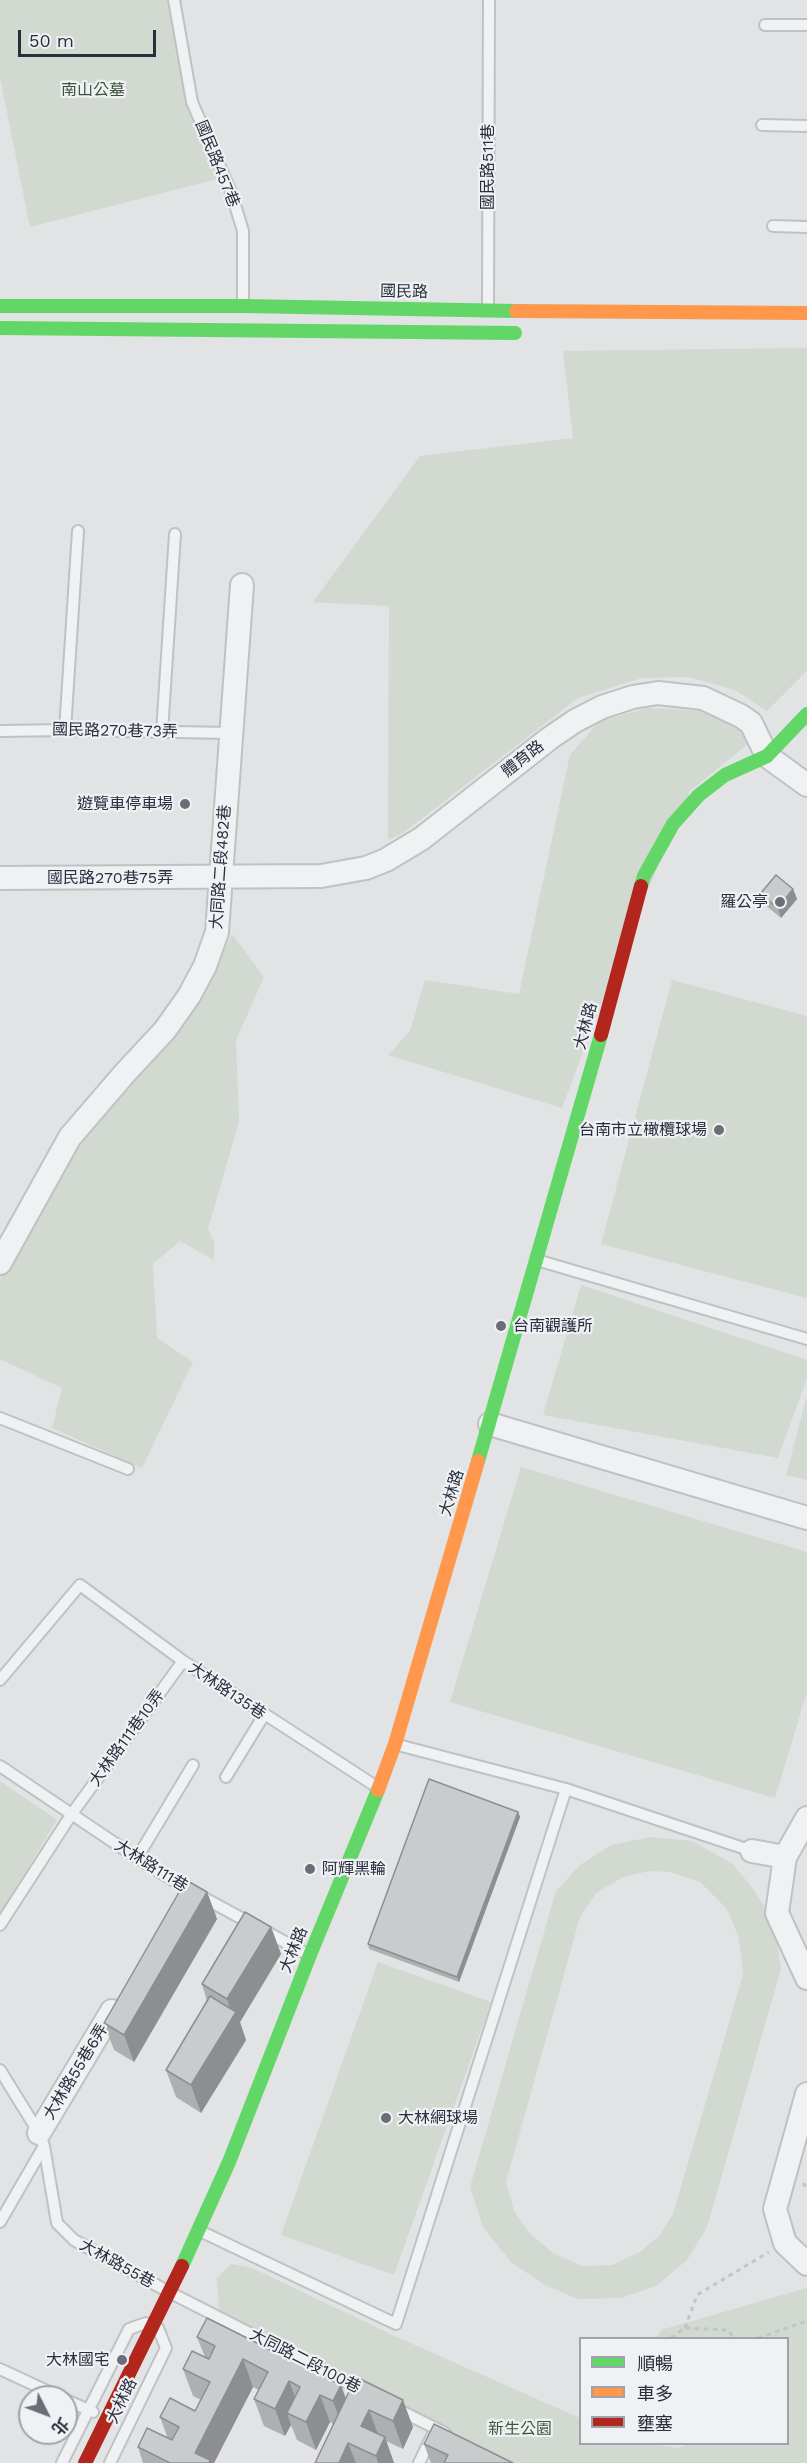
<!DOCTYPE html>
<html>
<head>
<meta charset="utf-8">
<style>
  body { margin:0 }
  #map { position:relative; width:807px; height:2463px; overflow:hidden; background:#e1e3e5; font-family:"Work Sans","Noto Sans TC",sans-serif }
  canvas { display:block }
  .legend { position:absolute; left:579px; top:2337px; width:210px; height:108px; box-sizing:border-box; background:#eff1f5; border:2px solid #a0a3ab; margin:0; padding:8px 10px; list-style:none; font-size:18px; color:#2a2f3c }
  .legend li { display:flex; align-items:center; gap:12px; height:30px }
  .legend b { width:30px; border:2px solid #a0a3ab }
  .north { position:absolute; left:18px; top:2385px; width:60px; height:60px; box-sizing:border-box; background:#eff1f5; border:2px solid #a0a3ab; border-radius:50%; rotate:132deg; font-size:16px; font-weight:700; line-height:24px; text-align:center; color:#2a2f3c }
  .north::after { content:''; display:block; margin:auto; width:21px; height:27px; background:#6a6e77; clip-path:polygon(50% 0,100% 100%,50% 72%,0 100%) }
  .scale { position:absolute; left:18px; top:30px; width:138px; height:27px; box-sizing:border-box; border:3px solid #2a2f3c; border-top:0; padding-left:8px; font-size:18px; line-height:21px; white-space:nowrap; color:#2a2f3c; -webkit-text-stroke:4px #eff1f5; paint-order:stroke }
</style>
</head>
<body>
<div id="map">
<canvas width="807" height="2463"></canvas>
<ul class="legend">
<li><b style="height:8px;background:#63d668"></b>順暢</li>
<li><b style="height:8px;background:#ff974d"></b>車多</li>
<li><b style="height:8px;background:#b3261e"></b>壅塞</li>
</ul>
<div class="north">北</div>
<div class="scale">50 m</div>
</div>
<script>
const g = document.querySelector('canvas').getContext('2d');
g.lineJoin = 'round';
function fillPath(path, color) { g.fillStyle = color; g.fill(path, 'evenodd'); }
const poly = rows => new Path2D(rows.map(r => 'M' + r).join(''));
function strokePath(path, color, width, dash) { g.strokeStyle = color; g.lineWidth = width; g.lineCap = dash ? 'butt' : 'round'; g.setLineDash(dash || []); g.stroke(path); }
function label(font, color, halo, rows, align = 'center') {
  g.font = font + ' "Work Sans","Noto Sans TC",sans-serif'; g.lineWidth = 4.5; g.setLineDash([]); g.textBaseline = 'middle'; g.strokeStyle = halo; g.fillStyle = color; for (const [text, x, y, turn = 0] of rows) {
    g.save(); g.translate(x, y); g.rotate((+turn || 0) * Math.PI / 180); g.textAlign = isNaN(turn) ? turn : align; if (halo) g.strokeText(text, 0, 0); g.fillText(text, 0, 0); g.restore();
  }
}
fillPath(poly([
  [0,0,167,0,188,110,217,179,30,227,0,77],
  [807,348,807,671,767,711,735,690,689,677,642,678,578,698,403,833,388,840,389,606,313,602,420,456,573,438,563,351],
  [647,708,708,711,754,739,690,791,614,970,562,1108,388,1055,410,1031,425,980,519,994,570,755,600,721],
  [232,934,264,977,236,1040,239,1121,208,1229,214,1242,214,1260,180,1241,153,1264,157,1338,193,1362,142,1468,52,1428,62,1388,0,1359,0,1281,3,1269,73,1141,210,979],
  [672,980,807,1016,807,1298,601,1244],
  [581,1285,807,1360,807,1378,778,1458,543,1415],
  [807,1396,807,1480,786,1475],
  [521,1467,807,1552,807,1692,775,1798,450,1702],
  [0,1781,57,1820,0,1914],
  [651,1837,692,1841,733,1864,754,1890,774,1923,781,1969,707,2227,687,2260,656,2286,621,2298,578,2299,545,2285,512,2263,483,2227,470,2187,556,1891,580,1865,611,1845],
  [649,1871,670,1872,700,1882,727,1909,739,1938,743,1975,673,2214,659,2236,640,2252,612,2265,582,2266,553,2253,530,2234,514,2211,506,2182,580,1917,596,1893,623,1877],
  [378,1962,491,2002,394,2275,281,2235],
  [231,2264,252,2268,399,2338,580,2418,580,2444,649,2444,679,2448,687,2444,788,2444,788,2338,657,2338,661,2330,807,2288,807,2463,513,2463,242,2328,219,2309,217,2278]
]), '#d1d9d1');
const lane = poly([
  [174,0,192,102,231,192,243,231,243,303],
  [765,25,807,25],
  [762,125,807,126],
  [773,226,807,227],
  [488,309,489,0],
  [65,730,78,531],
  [0,731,65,730,230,733],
  [162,732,175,534],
  [540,1261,807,1339],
  [0,1418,128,1469],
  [0,1680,80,1585,183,1661,377,1787],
  [0,1766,137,1858,184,1887,307,1954],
  [226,1777,264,1715],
  [566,1789,752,1851],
  [137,1858,193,1765],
  [0,1925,71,1815,183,1661],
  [0,2070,39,2133,44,2146,57,2223,74,2240,169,2292,365,2392],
  [0,2222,44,2146],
  [202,2232,396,2324,566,1789,398,1745],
  [0,2369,60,2397],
  [66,2400,93,2412],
  [397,2409,445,2433],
  [62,2463,129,2329,146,2323],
  [110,2463,166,2348,158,2328],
  [419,2463,432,2436]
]);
const street = poly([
  [0,878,321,876,366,868,386,860,421,839,550,738,575,721,602,707,633,697,658,693,703,698,741,716,751,723,767,756,807,785],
  [0,1263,70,1137,125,1073,165,1030,189,996,205,966,217,932,242,585],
  [490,1424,807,1518],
  [807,1818,785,1857,777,1913,807,1978],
  [752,1851,785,1857],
  [807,2094,775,2209,785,2243,807,2264],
  [39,2133,112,2011]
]);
strokePath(lane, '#bfc1c3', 14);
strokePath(street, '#bfc1c3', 26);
strokePath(poly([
  [803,2183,807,2189],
  [685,2328,697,2295,769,2252],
  [671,2338,685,2328,728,2330,734,2338],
  [758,2338,807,2321]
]), '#c3c4c8', 3, [4.5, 4.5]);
strokePath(lane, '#f0f1f3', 10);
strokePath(street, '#f0f1f3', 22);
strokePath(poly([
  [0,306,244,306,516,311],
  [0,328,515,333],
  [641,886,644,876,673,824,699,795,725,775,767,756,807,714],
  [478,1461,601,1035],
  [182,2266,229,2162,310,1955,378,1790]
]), '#63d668', 14);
strokePath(poly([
  [516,311,807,313],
  [378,1790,395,1744,478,1461]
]), '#ff974d', 14);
strokePath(poly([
  [601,1035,641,886],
  [85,2463,182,2266]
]), '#b3261e', 14);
fillPath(poly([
  [793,889,797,899,781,918,764,904,760,894],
  [518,1812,520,1817,459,1982,369,1949,368,1944],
  [207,1892,217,1919,134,2062,114,2050,104,2023],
  [271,1927,281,1954,240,2022,246,2040,201,2113,176,2097,166,2070,207,2001,202,1984],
  [197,2337,413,2427,403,2449,386,2441,394,2463,315,2463,333,2424,330,2422,316,2450,297,2440,291,2425,285,2436,264,2426,254,2399,259,2390,253,2387,214,2463,143,2463,138,2447,168,2439,160,2417,195,2411,201,2400,193,2396,183,2369,205,2357],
  [424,2444,513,2463,431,2463]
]), '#adafb0');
fillPath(poly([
  [793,889,797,899,781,918,778,908],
  [518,1812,520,1817,459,1982,457,1977],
  [207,1892,217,1919,134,2062,124,2035],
  [271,1927,281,1954,240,2022,246,2040,201,2113,191,2085,233,2017,227,1999],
  [243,2359,253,2387,214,2463,199,2463,195,2453],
  [289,2381,299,2408,287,2413,291,2425,285,2436,275,2409],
  [341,2385,351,2412,343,2429,333,2401],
  [320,2395,330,2422,316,2450,306,2422],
  [403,2400,413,2427,403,2449,393,2421],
  [369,2410,379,2437,361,2426],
  [385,2437,394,2463,378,2463,376,2456],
  [348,2443,356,2463,339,2463]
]), '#8d8e90');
const building = poly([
  [776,875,793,889,778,908,760,894,776,875],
  [429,1779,518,1812,457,1977,368,1944,429,1779],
  [186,1880,207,1892,124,2035,104,2023,186,1880],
  [245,1912,271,1927,227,1999,202,1984,245,1912],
  [210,1996,236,2012,191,2085,166,2070,210,1996],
  [207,2318,341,2385,333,2401,320,2395,306,2422,287,2413,300,2387,289,2381,275,2409,254,2399,268,2372,243,2359,195,2453,210,2460,209,2463,170,2463,138,2447,147,2428,172,2440,179,2427,160,2417,170,2398,195,2411,210,2382,183,2369,192,2351,209,2359,215,2346,197,2337,207,2318],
  [356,2377,403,2400,393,2421,369,2410,361,2426,385,2437,376,2456,348,2443,339,2463,315,2463,356,2377],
  [434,2424,513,2463,444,2463,448,2455,424,2444,434,2424]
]);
fillPath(building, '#c9cbcd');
strokePath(building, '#8d8e90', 1.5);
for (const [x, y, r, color] of [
  [185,804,6,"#6a6e77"],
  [780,902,6,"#6a6e77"],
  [719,1130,6,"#6a6e77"],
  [501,1326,6,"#6a6e77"],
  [310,1869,6,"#6a6e77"],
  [386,2118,6,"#6a6e77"],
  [122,2360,6,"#6a6e77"]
]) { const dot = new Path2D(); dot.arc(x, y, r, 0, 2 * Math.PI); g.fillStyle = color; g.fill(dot); strokePath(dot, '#eff1f5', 2); }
label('16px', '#3c5639', '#eff1f5', [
  ["南山公墓",93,90],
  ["新生公園",520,2429]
]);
label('16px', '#2a2f3c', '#eff1f5', [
  ["國民路457巷",217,164,68],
  ["國民路511巷",488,167,-90],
  ["國民路",404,292,1],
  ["國民路270巷73弄",115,731,1],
  ["體育路",523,759,-38],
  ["大同路二段482巷",221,867,-86],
  ["國民路270巷75弄",110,878],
  ["大林路",586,1026,-75],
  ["大林路",452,1493,-73],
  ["大林路135巷",227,1691,34],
  ["大林路111巷10弄",127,1738,-54],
  ["大林路111巷",151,1866,32],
  ["大林路",294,1950,-68],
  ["大林路55巷6弄",76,2072,-59],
  ["大林路55巷",117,2264,29],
  ["大同路二段100巷",305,2361,27],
  ["大林路",122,2401,-64]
]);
label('16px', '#2a2f3c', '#eff1f5', [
  ["遊覽車停車場",173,804],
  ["羅公亭",768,902],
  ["台南市立橄欖球場",707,1130],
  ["台南觀護所",513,1326,"left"],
  ["阿輝黑輪",322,1869,"left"],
  ["大林網球場",398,2118,"left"],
  ["大林國宅",110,2360]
], 'right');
</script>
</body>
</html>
